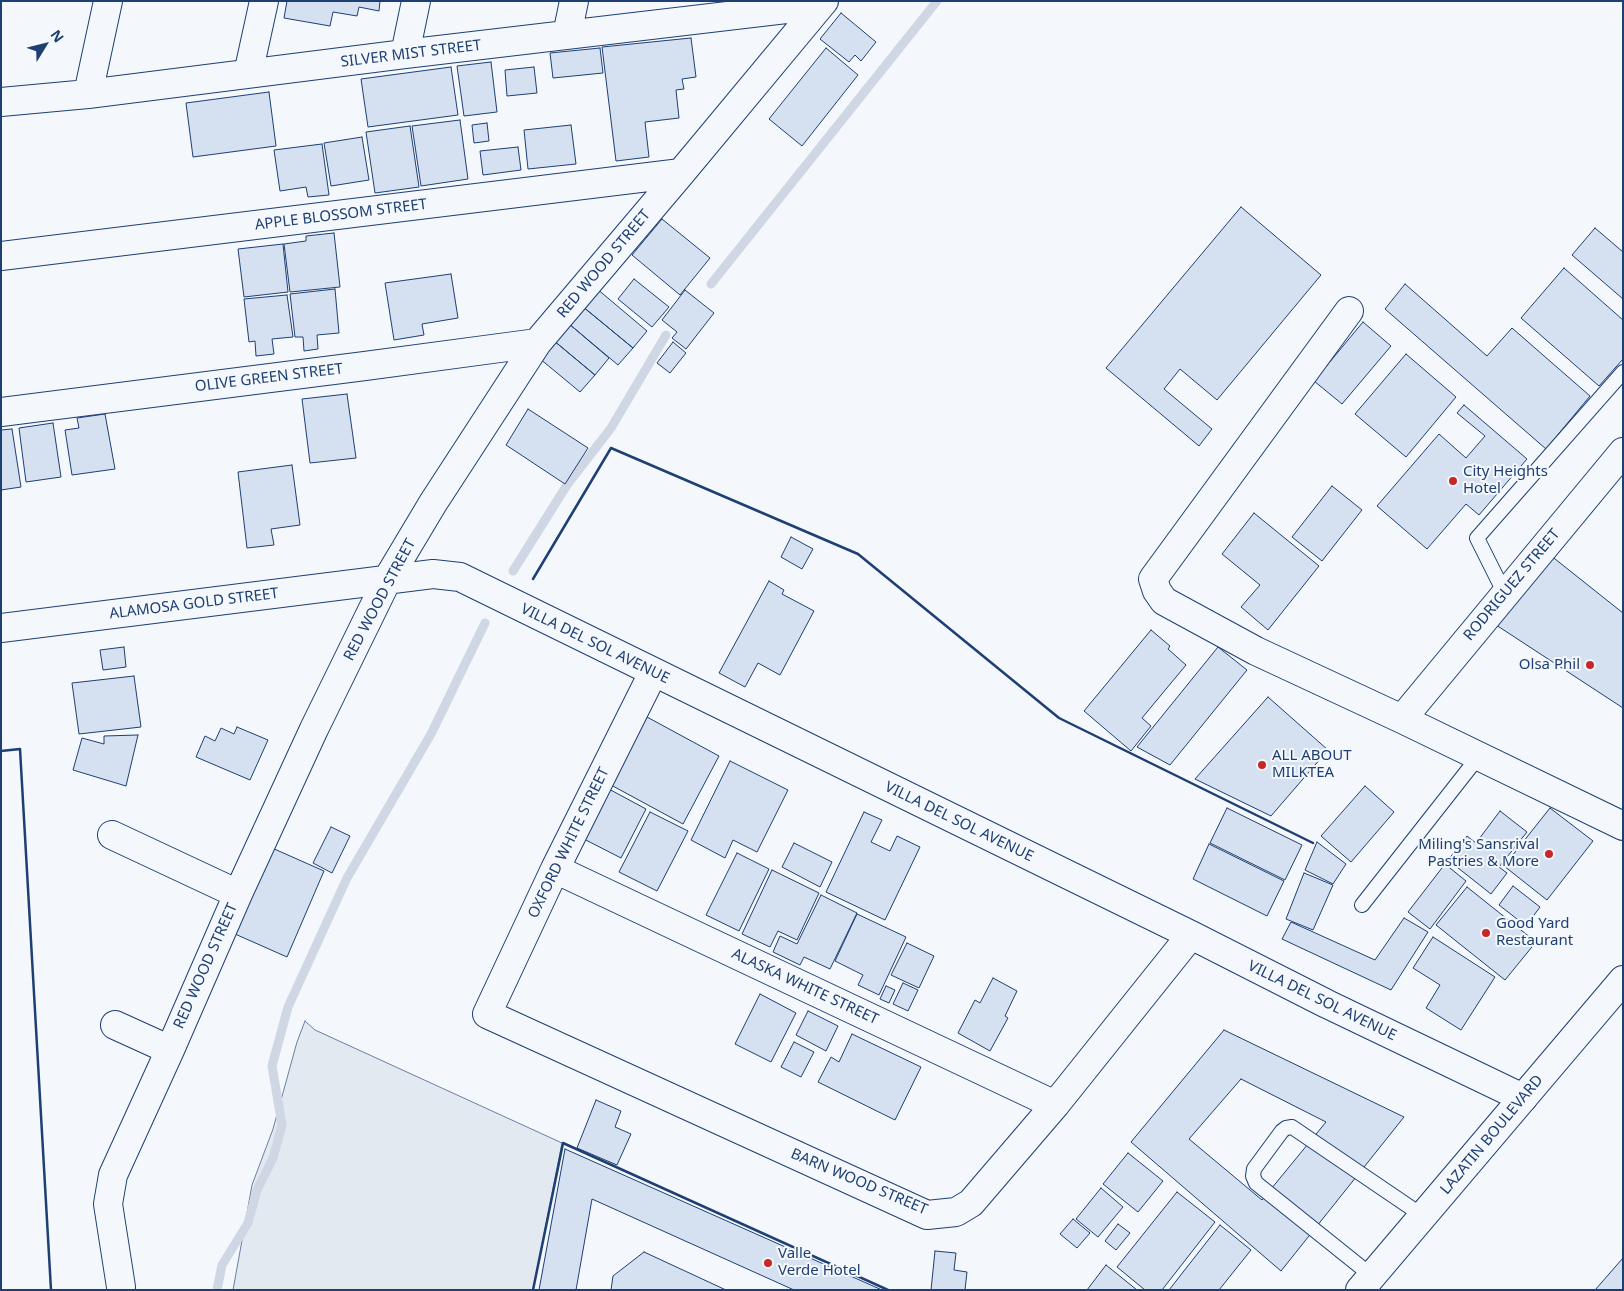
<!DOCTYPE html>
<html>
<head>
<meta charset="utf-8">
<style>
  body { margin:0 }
  #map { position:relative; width:1624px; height:1291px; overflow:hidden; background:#f4f7fb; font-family:"Noto Sans",sans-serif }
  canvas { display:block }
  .frame { position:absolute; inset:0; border:2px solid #1d3f73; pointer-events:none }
  .north { position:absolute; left:20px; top:20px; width:50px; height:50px; -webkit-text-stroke:4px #f4f7fb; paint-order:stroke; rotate:54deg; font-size:14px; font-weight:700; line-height:20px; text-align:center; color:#1d3f73 }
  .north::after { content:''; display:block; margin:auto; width:18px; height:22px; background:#1d3f73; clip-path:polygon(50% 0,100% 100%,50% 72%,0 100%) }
</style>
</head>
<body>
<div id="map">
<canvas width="1624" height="1291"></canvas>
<div class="frame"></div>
<div class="north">N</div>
</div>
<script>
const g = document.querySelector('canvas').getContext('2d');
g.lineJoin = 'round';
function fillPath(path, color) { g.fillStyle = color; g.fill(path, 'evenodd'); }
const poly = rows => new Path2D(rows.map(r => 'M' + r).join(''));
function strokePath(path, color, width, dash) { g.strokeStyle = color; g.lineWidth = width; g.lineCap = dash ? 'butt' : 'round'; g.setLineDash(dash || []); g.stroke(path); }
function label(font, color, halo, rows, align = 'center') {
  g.font = font + ' "Noto Sans",sans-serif'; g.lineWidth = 4; g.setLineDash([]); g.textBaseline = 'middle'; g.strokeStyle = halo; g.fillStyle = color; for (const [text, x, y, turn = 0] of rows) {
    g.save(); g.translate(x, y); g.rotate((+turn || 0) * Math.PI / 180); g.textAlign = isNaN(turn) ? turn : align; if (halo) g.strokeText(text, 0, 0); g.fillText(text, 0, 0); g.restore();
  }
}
const green = poly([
  [305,1021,315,1030,562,1143,533,1290,233,1290,252,1185,273,1129,297,1042,305,1021]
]);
fillPath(green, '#e3e9f0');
strokePath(green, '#687fa3', 1);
strokePath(poly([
  [711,284,937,1],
  [513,571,567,485,611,428,666,335],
  [217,1290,222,1265,248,1223,257,1190,273,1158,282,1125,272,1066,288,1007,347,878,431,734,485,623]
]), '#cfd7e4', 9);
const building = poly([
  [287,1,380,1,379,11,359,7,357,16,333,12,330,26,284,18,287,1],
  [841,13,876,42,861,61,855,55,849,62,820,39,841,13],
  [691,38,696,77,682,79,684,89,676,90,679,118,645,122,649,157,616,161,602,47,691,38],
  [600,48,603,73,553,78,550,53,600,48],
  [826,48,858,75,802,146,769,119,826,48],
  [491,62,497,112,464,116,457,66,491,62],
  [451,67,458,115,368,127,361,79,451,67],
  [534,67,537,93,507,96,505,70,534,67],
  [269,92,276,146,193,157,186,103,269,92],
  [460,120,468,179,421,186,412,126,460,120],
  [487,123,489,141,474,143,472,125,487,123],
  [571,125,576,164,528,169,524,130,571,125],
  [410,126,419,187,375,193,366,132,410,126],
  [362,137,369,180,331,186,324,143,362,137],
  [322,144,329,195,308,197,306,187,280,191,274,150,322,144],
  [518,147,521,170,483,175,480,151,518,147],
  [1241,207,1321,275,1217,400,1180,369,1164,389,1212,429,1199,446,1106,368,1241,207],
  [662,219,710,258,680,295,632,255,662,219],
  [1595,228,1623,252,1623,299,1572,255,1595,228],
  [334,233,340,287,290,292,284,244,306,241,306,236,334,233],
  [283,244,288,292,244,297,238,249,283,244],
  [1564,268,1623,320,1623,359,1599,386,1521,318,1564,268],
  [451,274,458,318,422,324,424,335,394,340,385,283,451,274],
  [634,279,669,307,652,327,618,299,634,279],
  [1405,284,1487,356,1512,328,1590,396,1546,449,1385,309,1405,284],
  [596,288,647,331,633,348,582,306,596,288],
  [335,289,339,333,317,335,318,349,304,351,303,337,295,337,290,294,335,289],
  [685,290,714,313,686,349,672,338,677,332,662,320,685,290],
  [287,295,293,337,272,339,274,354,256,356,255,341,249,342,244,299,287,295],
  [582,306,633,348,618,365,568,323,582,306],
  [1363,322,1391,346,1342,404,1314,381,1363,322],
  [568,323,609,358,595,375,553,340,568,323],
  [553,340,595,375,580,392,539,358,553,340],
  [673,342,686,353,670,373,657,363,673,342],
  [1406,354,1456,397,1406,457,1355,414,1406,354],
  [347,394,356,458,310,463,302,399,347,394],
  [1464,405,1527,459,1479,515,1466,504,1427,549,1377,506,1439,434,1466,458,1485,436,1457,413,1464,405],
  [528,409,588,448,565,484,506,445,528,409],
  [105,414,115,469,72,475,65,430,79,428,77,418,105,414],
  [53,423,61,477,26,482,19,428,53,423],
  [12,429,21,487,1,490,1,430,12,429],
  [292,465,300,525,271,529,274,545,247,548,238,472,292,465],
  [1332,486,1362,510,1322,561,1292,537,1332,486],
  [1254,513,1319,566,1268,630,1241,607,1260,585,1222,554,1254,513],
  [791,537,813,549,802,569,781,557,791,537],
  [1545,551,1623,613,1623,708,1490,621,1545,551],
  [769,581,784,590,782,594,814,611,780,675,758,663,745,687,719,673,769,581],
  [1151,630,1170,646,1168,649,1186,665,1142,718,1151,726,1131,751,1084,711,1151,630],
  [124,647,126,667,103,670,100,650,124,647],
  [1218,647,1247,670,1170,765,1137,747,1218,647],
  [134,676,141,727,79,734,72,683,134,676],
  [1268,697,1328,750,1271,816,1195,779,1268,697],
  [647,717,719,756,683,824,611,785,647,717],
  [237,727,268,740,250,780,196,757,205,736,215,741,221,728,234,734,237,727],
  [138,735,126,786,73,770,82,738,104,744,104,736,138,735],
  [730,761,788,790,757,852,733,840,725,858,691,840,730,761],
  [1365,786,1394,812,1351,862,1321,836,1365,786],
  [607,788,646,809,621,858,582,838,607,788],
  [1227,808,1302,845,1285,880,1210,843,1227,808],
  [1550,808,1593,841,1547,900,1504,866,1550,808],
  [1500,811,1527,832,1499,867,1507,873,1491,894,1448,860,1467,836,1476,843,1500,811],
  [650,812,688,831,657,891,619,872,650,812],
  [864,812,882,820,871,842,890,851,897,836,920,847,885,920,826,892,864,812],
  [331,827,350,836,332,873,313,863,331,827],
  [1317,842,1346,864,1333,884,1305,870,1317,842],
  [794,843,832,862,820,887,782,867,794,843],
  [1209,844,1284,881,1267,916,1193,879,1209,844],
  [272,848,324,871,287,957,235,934,272,848],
  [737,853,769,869,739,931,706,915,737,853],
  [1445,864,1466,881,1430,929,1408,912,1445,864],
  [772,870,819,893,797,940,778,931,770,947,742,934,772,870],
  [1304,873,1333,885,1313,930,1286,919,1304,873],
  [1513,886,1540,907,1526,926,1499,905,1513,886],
  [1467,887,1536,942,1505,980,1436,925,1467,887],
  [821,895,857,913,830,969,804,957,800,965,773,952,780,936,797,944,821,895],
  [857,914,906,937,879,995,858,985,863,975,835,961,857,914],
  [1404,918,1428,932,1391,990,1282,939,1291,922,1375,960,1404,918],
  [1433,937,1495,977,1461,1030,1426,1008,1440,985,1413,968,1433,937],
  [907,943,934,956,919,988,891,975,907,943],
  [993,978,1017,991,1005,1016,1008,1018,990,1051,958,1033,975,1000,980,1003,993,978],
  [903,983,918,990,908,1011,893,1004,903,983],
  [886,986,895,990,889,1003,880,999,886,986],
  [760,994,796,1013,771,1062,735,1044,760,994],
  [808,1011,838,1026,826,1051,796,1035,808,1011],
  [1224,1030,1404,1117,1281,1271,1131,1142,1224,1030],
  [1241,1079,1326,1122,1262,1200,1189,1139,1241,1079],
  [852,1034,921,1067,895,1120,818,1082,831,1057,839,1062,852,1034],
  [794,1042,814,1052,801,1077,781,1067,794,1042],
  [596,1100,621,1111,615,1127,631,1134,617,1165,577,1148,596,1100],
  [565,1149,882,1290,794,1290,592,1199,576,1290,539,1290,565,1149],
  [1128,1153,1163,1181,1138,1212,1103,1184,1128,1153],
  [1101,1188,1123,1207,1098,1237,1076,1219,1101,1188],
  [1177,1192,1215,1222,1162,1290,1145,1290,1117,1267,1177,1192],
  [1073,1219,1090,1233,1077,1248,1060,1234,1073,1219],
  [1118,1224,1130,1233,1116,1250,1105,1241,1118,1224],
  [1220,1225,1251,1250,1219,1290,1169,1290,1220,1225],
  [935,1251,956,1253,954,1270,967,1272,965,1290,931,1290,935,1251],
  [644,1252,726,1290,611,1290,613,1276,644,1252],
  [1623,1258,1623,1290,1595,1290,1623,1258],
  [1106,1265,1137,1290,1087,1290,1106,1265]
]);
fillPath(building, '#d5e0f0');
strokePath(building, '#1d3f73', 1);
const lane = poly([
  [1505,594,1477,538,1623,372],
  [1362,905,1479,756],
  [1372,1276,1256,1183,1253,1176,1254,1169,1282,1131,1286,1128,1292,1127,1423,1216]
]);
const street = poly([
  [567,35,574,1],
  [405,54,416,1],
  [248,74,264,1],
  [88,94,108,1],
  [1,102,88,94,405,54,820,5],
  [1,256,681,173],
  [1349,311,1153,579,1157,591,1164,601,1256,651,1402,719,1623,826],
  [1,412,365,366,537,343],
  [1,628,433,574,460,577,1191,935,1327,1004,1523,1098],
  [653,673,555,869,487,1014,927,1215,956,1212,971,1203,1055,1105,1191,935],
  [1402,719,1623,452],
  [112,835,238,894],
  [555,869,1055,1105],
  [115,1025,170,1050],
  [121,1287,108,1204,113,1175,170,1050,238,894,314,729,387,580,433,503,537,343,681,173,824,1]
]);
const secondary = poly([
  [1360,1290,1623,980]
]);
strokePath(lane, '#1d3f73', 16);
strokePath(street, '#1d3f73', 30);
strokePath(secondary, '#1d3f73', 30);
strokePath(lane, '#f4f7fb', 14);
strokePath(street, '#f4f7fb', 28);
strokePath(secondary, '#f4f7fb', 28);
strokePath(poly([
  [533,579,611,448,858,554,1059,718,1313,843],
  [1,751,20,749,51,1290],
  [533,1290,563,1143,888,1290]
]), '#1d3f73', 2.5);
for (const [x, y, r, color] of [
  [1453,481,5,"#c62828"],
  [1590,665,5,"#c62828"],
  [1262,765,5,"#c62828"],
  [1549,854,5,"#c62828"],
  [1486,933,5,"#c62828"],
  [768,1263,5,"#c62828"]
]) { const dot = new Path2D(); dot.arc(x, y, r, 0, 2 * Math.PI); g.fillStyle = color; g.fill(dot); strokePath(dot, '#f4f7fb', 2); }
label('15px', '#1d3f73', '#f4f7fb', [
  ["SILVER MIST STREET",411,54,-7],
  ["APPLE BLOSSOM STREET",341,215,-7],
  ["RED WOOD STREET",604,264,-50],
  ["OLIVE GREEN STREET",269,378,-7],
  ["RODRIGUEZ STREET",1512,585,-50],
  ["RED WOOD STREET",380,600,-62],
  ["ALAMOSA GOLD STREET",194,604,-7],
  ["VILLA DEL SOL AVENUE",595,644,26],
  ["VILLA DEL SOL AVENUE",959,822,26],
  ["OXFORD WHITE STREET",569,843,-64],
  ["RED WOOD STREET",206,966,-66],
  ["ALASKA WHITE STREET",805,987,25],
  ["VILLA DEL SOL AVENUE",1322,1001,26],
  ["LAZATIN BOULEVARD",1492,1135,-50],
  ["BARN WOOD STREET",859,1182,23]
]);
label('15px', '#1d3f73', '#f4f7fb', [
  ["City Heights",1463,472],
  ["Hotel",1463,489],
  ["Olsa Phil",1580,665,"right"],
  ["ALL ABOUT",1272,756],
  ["MILKTEA",1272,773],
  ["Miling's Sansrival",1539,845,"right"],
  ["Pastries & More",1539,862,"right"],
  ["Good Yard",1496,924],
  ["Restaurant",1496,941],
  ["Valle",778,1254],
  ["Verde Hotel",778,1271]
], 'left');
</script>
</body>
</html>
